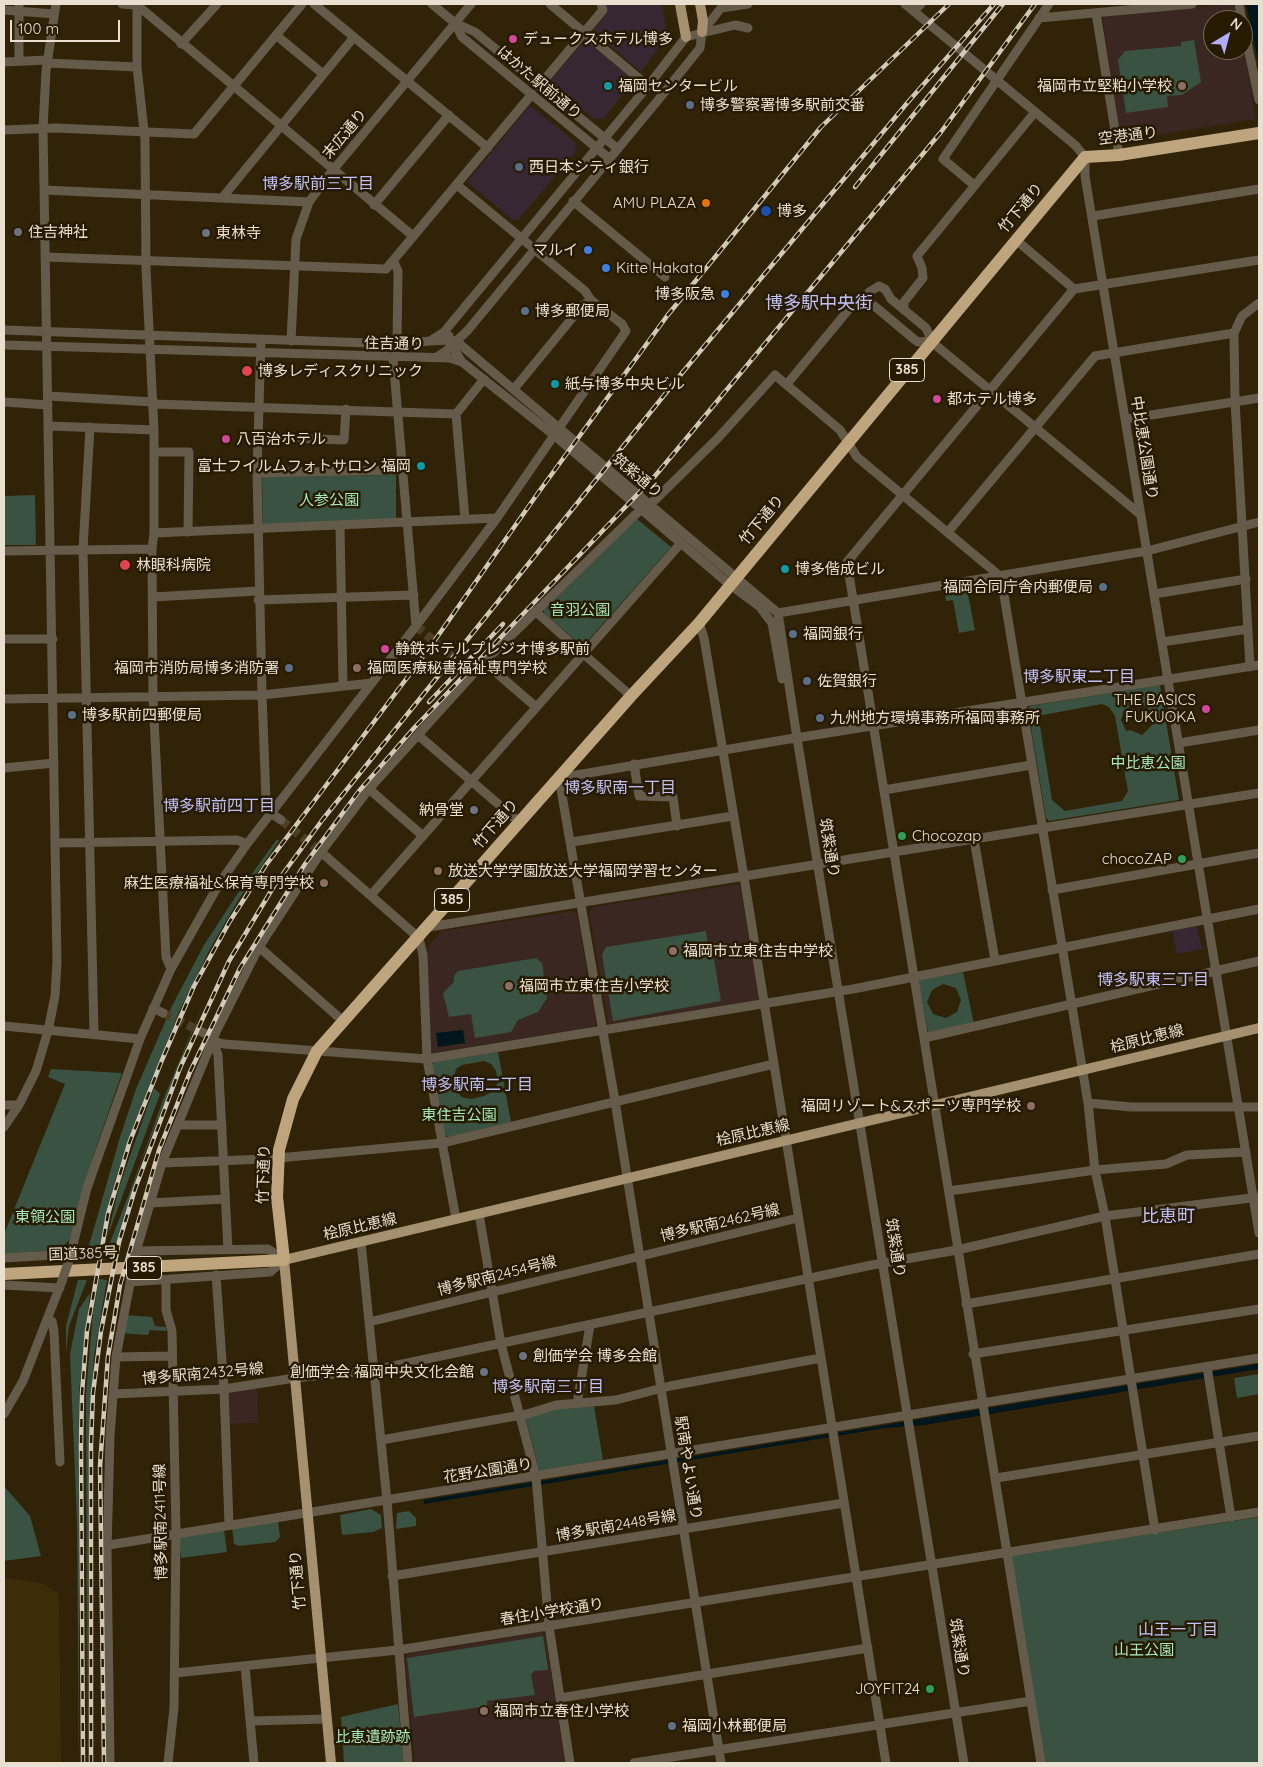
<!DOCTYPE html>
<html>
<head>
<meta charset="utf-8">
<style>
  body { margin:0 }
  #map { position:relative; width:1263px; height:1767px; overflow:hidden; background:#302308; font-family:Quicksand,sans-serif }
  canvas { display:block }
  .frame { position:absolute; inset:0; border:5px solid #e9e0d1; pointer-events:none }
  .north { position:absolute; left:1203px; top:10px; width:50px; height:50px; box-sizing:border-box; background:#261a01; border:1px solid #746954; border-radius:50%; rotate:37deg; font-size:14px; font-weight:700; line-height:20px; text-align:center; color:#e9e0d1 }
  .north::after { content:''; display:block; margin:auto; width:18px; height:22px; background:#b1adfa; clip-path:polygon(50% 0,100% 100%,50% 72%,0 100%) }
  .scale { position:absolute; left:10px; top:20px; width:110px; height:22px; box-sizing:border-box; border:2px solid #e9e0d1; border-top:0; padding-left:6px; font-size:15px; line-height:18px; white-space:nowrap; color:#e9e0d1; -webkit-text-stroke:4px #261a01; paint-order:stroke }
</style>
</head>
<body>
<div id="map">
<canvas width="1263" height="1767"></canvas>
<div class="frame"></div>
<div class="north">N</div>
<div class="scale">100 m</div>
</div>
<script>
const g = document.querySelector('canvas').getContext('2d');
g.lineJoin = 'round';
function fillPath(path, color) { g.fillStyle = color; g.fill(path, 'evenodd'); }
const poly = rows => new Path2D(rows.map(r => 'M' + r).join(''));
function strokePath(path, color, width, dash) { g.strokeStyle = color; g.lineWidth = width; g.lineCap = dash ? 'butt' : 'round'; g.setLineDash(dash || []); g.stroke(path); }
function label(font, color, halo, rows, align = 'center') {
  g.font = font + ' Quicksand,"Noto Sans JP",sans-serif'; g.lineWidth = 5; g.setLineDash([]); g.textBaseline = 'middle'; g.strokeStyle = halo; g.fillStyle = color; for (const [text, x, y, turn = 0] of rows) {
    g.save(); g.translate(x, y); g.rotate((+turn || 0) * Math.PI / 180); g.textAlign = isNaN(turn) ? turn : align; if (halo) g.strokeText(text, 0, 0); g.fillText(text, 0, 0); g.restore();
  }
}
fillPath(poly([
  [606,4,662,4,666,27,663,42,641,72,595,33,594,29,608,12],
  [587,41,634,81,603,119,594,119,549,82,583,42],
  [530,105,575,142,576,151,518,220,513,220,467,182],
  [1197,926,1202,949,1177,954,1172,931]
]), '#362733');
fillPath(poly([
  [4,1578,42,1583,59,1594,61,1763,4,1763]
]), '#3c2c08');
fillPath(poly([
  [1228,4,1237,8,1239,20,1213,20,1213,50,1243,50,1243,41,1256,119,1120,141,1103,20,1107,15],
  [738,884,740,886,759,998,755,1001,610,1024,608,1022,589,912,593,907],
  [573,911,577,914,596,1024,594,1027,433,1053,431,1051,427,948,442,931],
  [257,1388,258,1423,228,1424,228,1392],
  [542,1632,545,1635,565,1763,415,1763,405,1658,408,1654]
]), '#3a2722');
fillPath(poly([
  [1194,40,1201,82,1182,95,1167,96,1168,107,1126,113,1118,60,1125,51,1181,46,1181,42],
  [396,475,396,524,263,525,262,477],
  [35,495,36,545,4,545,4,496],
  [637,519,671,547,584,645,581,645,544,613,544,610],
  [967,590,975,630,959,633,953,600,946,601,945,594],
  [1160,685,1179,800,1049,821,1046,818,1028,709,1030,706],
  [1137,703,1147,707,1153,715,1152,725,1142,735,1130,730,1126,731,1121,720,1124,710],
  [1102,704,1109,707,1115,716,1122,757,1121,761,1123,764,1128,791,1122,801,1065,811,1052,800,1039,720,1043,715],
  [277,839,279,841,239,899,210,949,180,1010,128,1141,114,1184,97,1256,86,1256,120,1137,136,1089,172,1006,204,945,236,896],
  [706,931,709,953,713,953,721,1001,613,1021,602,955,606,947],
  [536,958,542,963,547,998,538,1012,518,1020,511,1032,475,1038,471,1014,449,1017,443,993,454,982,454,976,458,971],
  [963,972,974,1024,930,1034,928,1032,919,982,921,980],
  [943,984,956,988,961,1000,957,1012,946,1018,933,1014,927,1002,932,990],
  [204,1002,140,1165,114,1255,105,1255,131,1189,163,1100],
  [498,1052,511,1122,448,1137,445,1135,432,1065,434,1062],
  [484,1061,491,1064,496,1071,498,1081,495,1090,484,1096,471,1099,461,1097,453,1080,456,1069,462,1065],
  [51,1069,122,1073,93,1157,73,1237,60,1249,4,1256,4,1234,65,1084,48,1077],
  [154,1088,160,1094,107,1238,119,1187],
  [99,1279,107,1280,94,1356,89,1443,87,1763,86,1393,93,1313],
  [78,1280,87,1280,69,1326,66,1352,66,1326],
  [90,1293,79,1392,79,1763,77,1522,70,1354,79,1309],
  [123,1315,152,1317,155,1326,166,1327,166,1331,150,1330,148,1335,119,1333],
  [1259,1374,1259,1394,1237,1398,1234,1378],
  [594,1406,603,1460,541,1471,539,1470,526,1420,527,1418,557,1408],
  [4,1486,30,1516,41,1556,4,1561],
  [371,1509,381,1515,382,1528,373,1532,342,1535,340,1515],
  [409,1511,416,1518,416,1526,396,1529,397,1513],
  [1259,1517,1259,1763,1044,1763,1010,1556],
  [278,1521,280,1537,275,1542,239,1546,234,1544,232,1528],
  [224,1530,227,1552,181,1558,179,1539,182,1536],
  [543,1636,548,1670,534,1671,531,1675,535,1695,487,1701,487,1706,414,1717,407,1658],
  [398,1704,404,1763,344,1763,341,1717]
]), '#395241');
fillPath(poly([
  [1246,4,1259,4,1259,65],
  [463,1030,465,1043,438,1047,436,1033],
  [1259,1364,1259,1369,924,1425,885,1428,429,1503,424,1504,424,1500]
]), '#00161d');
strokePath(poly([
  [416,626,473,674],
  [281,820,321,852],
  [163,1013,200,1031]
]), '#4c3f26', 9, [9, 4.5]);
strokePath(poly([
  [19,4,19,60],
  [122,4,137,5,413,236],
  [137,4,137,67,145,140,146,268,154,430,154,533,152,549,153,698,166,957,171,969],
  [314,4,488,148],
  [432,4,455,23,475,32,618,149],
  [550,4,648,86],
  [905,4,1075,145,1085,157,1085,176,1259,1233],
  [1239,4,1242,20],
  [4,10,54,14],
  [914,11,921,4],
  [1096,13,1119,155],
  [1039,18,1192,4],
  [455,23,462,37,610,159],
  [1243,23,1259,100],
  [276,35,323,74],
  [181,44,217,4],
  [4,62,47,60],
  [47,63,137,67],
  [539,86,603,10,601,4],
  [4,130,56,128,194,134,302,4],
  [974,185,943,159,1049,4],
  [44,190,309,202],
  [222,198,354,37],
  [573,201,665,277],
  [374,205,449,115],
  [1093,216,1259,189],
  [1016,240,1074,289],
  [45,257,386,269,532,94],
  [394,262,398,271,397,344],
  [904,310,904,302,923,278,922,268,917,256,1035,112],
  [4,330,397,344,430,341,444,332,648,86,686,37,735,25,748,28],
  [449,336,449,341,462,362,555,436,729,584,760,607,772,623,782,679],
  [261,340,257,473,262,695,266,799,271,813,281,820],
  [291,341,296,239,309,202,329,175,471,4],
  [430,341,449,340,456,341,462,346,778,613,797,738,964,1763],
  [931,341,918,342,915,340,872,304,868,298,869,292,879,286,885,289,891,299,926,328,933,343,1141,515],
  [4,345,450,358,462,362],
  [393,358,416,626],
  [435,358,446,351,468,330,659,99,700,48,702,32,721,8,748,4],
  [787,384,855,302],
  [514,389,582,306,591,300],
  [48,396,154,402],
  [4,402,48,405],
  [154,404,456,414],
  [1126,419,1259,398],
  [49,426,154,430],
  [90,427,83,549,94,1034],
  [258,437,344,440,346,409],
  [154,452,189,452,188,532],
  [257,473,404,470],
  [465,519,456,414,484,379],
  [340,526,343,686],
  [948,532,1095,356,1234,333],
  [154,533,497,518],
  [4,551,152,549],
  [1154,594,1246,579],
  [153,597,258,591],
  [258,600,414,595],
  [535,611,631,696],
  [778,613,1147,551,1259,522],
  [699,623,704,638,744,877,886,1763],
  [4,639,53,639],
  [1162,642,1248,629],
  [484,662,536,707],
  [1250,667,1235,401,1234,333,1242,316,1259,303],
  [4,699,262,695,372,683],
  [418,735,519,822],
  [1179,743,1259,730],
  [634,764,639,796,673,797,677,826],
  [4,768,54,763],
  [369,789,423,836],
  [884,790,1031,765],
  [974,839,995,960],
  [572,842,733,816],
  [55,843,237,840,247,844],
  [321,852,419,938,423,955,427,1059,456,1219],
  [1052,890,1259,853],
  [371,895,681,543],
  [429,927,1259,793],
  [259,947,343,1021],
  [153,1008,163,1013],
  [4,1026,140,1039],
  [200,1031,212,1037,218,1055,228,1250],
  [924,1038,1259,961],
  [213,1041,224,1044,427,1059,853,989,1259,909],
  [1088,1103,1131,1107,1259,1107],
  [4,1105,19,1105],
  [178,1125,222,1125],
  [4,1127,19,1105,36,1071,48,1031,55,996,57,962,43,128,46,71,56,4],
  [162,1163,267,1159,442,1143,774,1064],
  [949,1191,1095,1170,1166,1164,1187,1155,1246,1152],
  [150,1203,225,1199],
  [479,1214,501,1344,536,1477,549,1626,570,1763],
  [361,1242,387,1501,408,1763],
  [135,1255,162,1163,216,1032,259,947,321,852,369,789,484,662,636,514,656,499,718,438,775,375,840,430,857,457,1001,577,1088,1103,1095,1170,1105,1216,1155,1530],
  [70,1257,87,1188,140,1039,171,969,219,884,247,844,416,626,497,518,626,331,622,324,591,300,585,291,457,185],
  [4,1258,71,1254],
  [216,1275,224,1389,229,1524],
  [166,1280,166,1310,172,1331,176,1532,174,1708,168,1763],
  [130,1282,270,1272,284,1260,268,1249,136,1251],
  [4,1285,60,1288],
  [966,1304,1259,1254],
  [48,1320,52,1321,54,1332,60,1462],
  [369,1322,798,1218],
  [973,1354,1259,1309],
  [116,1357,172,1356],
  [1207,1367,1231,1517],
  [113,1394,224,1389,295,1378,374,1370,872,1265,957,1250,1105,1216,1259,1197],
  [577,1404,590,1325],
  [4,1414,23,1381,62,1281],
  [381,1440,527,1414,556,1405,616,1400,670,1386,821,1358],
  [996,1478,1259,1436],
  [109,1545,1259,1358],
  [392,1576,844,1503],
  [245,1666,254,1763],
  [175,1673,398,1650,1259,1512],
  [560,1698,868,1648],
  [251,1721,327,1719],
  [110,1763,107,1551,110,1436,116,1357,131,1278],
  [634,1763,1031,1701],
  [721,1763,614,1095,559,778,783,740,1259,665],
  [1041,1763,847,562,1074,289,1259,260]
]), '#655b4b', 9);
strokePath(poly([
  [680,4,686,37],
  [700,4,703,21,702,32],
  [331,1763,284,1260,1259,1028]
]), '#a5906f', 10);
strokePath(poly([
  [4,1274,284,1260,277,1197,279,1150,293,1099,317,1051,631,696,699,623,1085,157,1119,155,1259,133]
]), '#bea57d', 12);
const rail = poly([
  [855,187,1003,4],
  [429,702,503,624],
  [83,1763,81,1445,82,1393,87,1331,108,1214,130,1141,162,1060,194,986,230,921,266,865,428,650,538,493,667,316,821,127,949,4],
  [91,1763,91,1444,93,1393,101,1331,119,1242,135,1189,180,1068,229,961,274,886,323,819,682,373,908,102,994,4],
  [104,1763,100,1466,108,1356,120,1285,159,1150,190,1072,240,968,305,864,359,791,414,728,655,476,941,132,1035,4]
]);
strokePath(rail, '#d2c9b8', 4.5);
strokePath(rail, '#261a01', 2.5, [8]);
strokePath(poly([
  [131,1278,135,1255],
  [62,1281,70,1257]
]), '#655b4b', 9);
for (const [x, y, r, color] of [
  [513,39,5,"#d1479c"],
  [608,86,5,"#0f9aa8"],
  [1182,86,5,"#8d6e63"],
  [690,105,5,"#5c6f8a"],
  [519,167,5,"#5c6f8a"],
  [706,203,5,"#e8710a"],
  [766,211,6,"#1a4fb4"],
  [18,232,5,"#6b7280"],
  [206,233,5,"#6b7280"],
  [588,250,5,"#3f7fe0"],
  [606,268,5,"#3f7fe0"],
  [725,294,5,"#3f7fe0"],
  [525,311,5,"#5c6f8a"],
  [247,371,6,"#e0444e"],
  [555,384,5,"#0f9aa8"],
  [937,399,5,"#d1479c"],
  [226,439,5,"#d1479c"],
  [421,466,5,"#0f9aa8"],
  [125,565,6,"#e0444e"],
  [785,569,5,"#0f9aa8"],
  [1103,587,5,"#5c6f8a"],
  [793,634,5,"#5c6f8a"],
  [385,649,5,"#d1479c"],
  [289,668,5,"#5c6f8a"],
  [357,668,5,"#8d6e63"],
  [807,681,5,"#5c6f8a"],
  [1206,709,5,"#d1479c"],
  [72,715,5,"#5c6f8a"],
  [820,718,5,"#5c6f8a"],
  [474,810,5,"#6b7280"],
  [902,836,5,"#2e9e5b"],
  [1182,859,5,"#2e9e5b"],
  [438,871,5,"#8d6e63"],
  [324,883,5,"#8d6e63"],
  [673,951,5,"#8d6e63"],
  [509,986,5,"#8d6e63"],
  [1031,1106,5,"#8d6e63"],
  [523,1356,5,"#6b7280"],
  [484,1372,5,"#6b7280"],
  [930,1689,5,"#2e9e5b"],
  [484,1711,5,"#8d6e63"],
  [672,1726,5,"#5c6f8a"]
]) { const dot = new Path2D(); dot.arc(x, y, r, 0, 2 * Math.PI); g.fillStyle = color; g.fill(dot); strokePath(dot, '#261a01', 2); }
for (const [x, y, w] of [
  [907,370,35],
  [452,900,35],
  [144,1268,35]
]) { const box = new Path2D(); box.roundRect(x - w / 2, y - 11.5, w, 23, 4); g.fillStyle = '#261a01'; g.fill(box); strokePath(box, '#e9e0d1', 1); }
label('bold 14px', '#e9e0d1', null, [
  ["385",907,370],
  ["385",452,900],
  ["385",144,1268]
]);
label('15px', '#e9e0d1', '#261a01', [
  ["デュークスホテル博多",523,39],
  ["福岡センタービル",618,86],
  ["福岡市立堅粕小学校",1172,86,"right"],
  ["博多警察署博多駅前交番",700,105],
  ["西日本シティ銀行",529,167],
  ["AMU PLAZA",696,203,"right"],
  ["博多",777,211],
  ["住吉神社",28,232],
  ["東林寺",216,233],
  ["マルイ",578,250,"right"],
  ["Kitte Hakata",616,268],
  ["博多阪急",715,294,"right"],
  ["博多郵便局",535,311],
  ["博多レディスクリニック",258,371],
  ["紙与博多中央ビル",565,384],
  ["都ホテル博多",947,399],
  ["八百治ホテル",236,439],
  ["富士フイルムフォトサロン 福岡",411,466,"right"],
  ["林眼科病院",136,565],
  ["博多偕成ビル",795,569],
  ["福岡合同庁舎内郵便局",1093,587,"right"],
  ["福岡銀行",803,634],
  ["静鉄ホテルプレジオ博多駅前",395,649],
  ["福岡市消防局博多消防署",279,668,"right"],
  ["福岡医療秘書福祉専門学校",367,668],
  ["佐賀銀行",817,681],
  ["THE BASICS",1196,700,"right"],
  ["FUKUOKA",1196,717,"right"],
  ["博多駅前四郵便局",82,715],
  ["九州地方環境事務所福岡事務所",830,718],
  ["納骨堂",464,810,"right"],
  ["Chocozap",912,836],
  ["chocoZAP",1172,859,"right"],
  ["放送大学学園放送大学福岡学習センター",448,871],
  ["麻生医療福祉&保育専門学校",314,883,"right"],
  ["福岡市立東住吉中学校",683,951],
  ["福岡市立東住吉小学校",519,986],
  ["福岡リゾート&スポーツ専門学校",1021,1106,"right"],
  ["創価学会 博多会館",533,1356],
  ["創価学会 福岡中央文化会館",474,1372,"right"],
  ["JOYFIT24",920,1689,"right"],
  ["福岡市立春住小学校",494,1711],
  ["福岡小林郵便局",682,1726]
], 'left');
label('15px', '#e9e0d1', '#261a01', [
  ["はかた駅前通り",539,83,40],
  ["末広通り",345,134,-50],
  ["空港通り",1128,136,-7],
  ["竹下通り",1021,208,-50],
  ["住吉通り",394,344,1],
  ["中比恵公園通り",1144,448,81],
  ["筑紫通り",637,476,40],
  ["竹下通り",762,520,-50],
  ["竹下通り",496,824,-49],
  ["筑紫通り",829,848,81],
  ["桧原比恵線",1147,1039,-14],
  ["桧原比恵線",753,1133,-13],
  ["竹下通り",264,1174,-88],
  ["博多駅南2462号線",720,1223,-13],
  ["桧原比恵線",360,1227,-13],
  ["筑紫通り",895,1248,81],
  ["国道385号",83,1254,-2],
  ["博多駅南2454号線",497,1276,-14],
  ["博多駅南2432号線",203,1374,-5],
  ["駅南やよい通り",688,1468,81],
  ["花野公園通り",488,1471,-9],
  ["博多駅南2411号線",161,1522,-91],
  ["博多駅南2448号線",616,1526,-10],
  ["竹下通り",298,1580,-95],
  ["春住小学校通り",552,1612,-9],
  ["筑紫通り",959,1648,81]
]);
label('15px', '#a6e9bc', '#261a01', [
  ["人参公園",329,500],
  ["音羽公園",580,610],
  ["中比恵公園",1148,763],
  ["東住吉公園",459,1115],
  ["東領公園",45,1217],
  ["山王公園",1144,1650],
  ["比恵遺跡跡",373,1737]
]);
label('16px', '#c1c0f9', '#261a01', [
  ["博多駅前三丁目",318,184],
  ["博多駅東二丁目",1079,677],
  ["博多駅南一丁目",620,788],
  ["博多駅前四丁目",219,806],
  ["博多駅東三丁目",1153,980],
  ["博多駅南二丁目",477,1085],
  ["博多駅南三丁目",548,1387],
  ["山王一丁目",1178,1630]
]);
label('18px', '#c1c0f9', '#261a01', [
  ["博多駅中央街",819,304],
  ["比恵町",1168,1217]
]);
</script>
</body>
</html>
